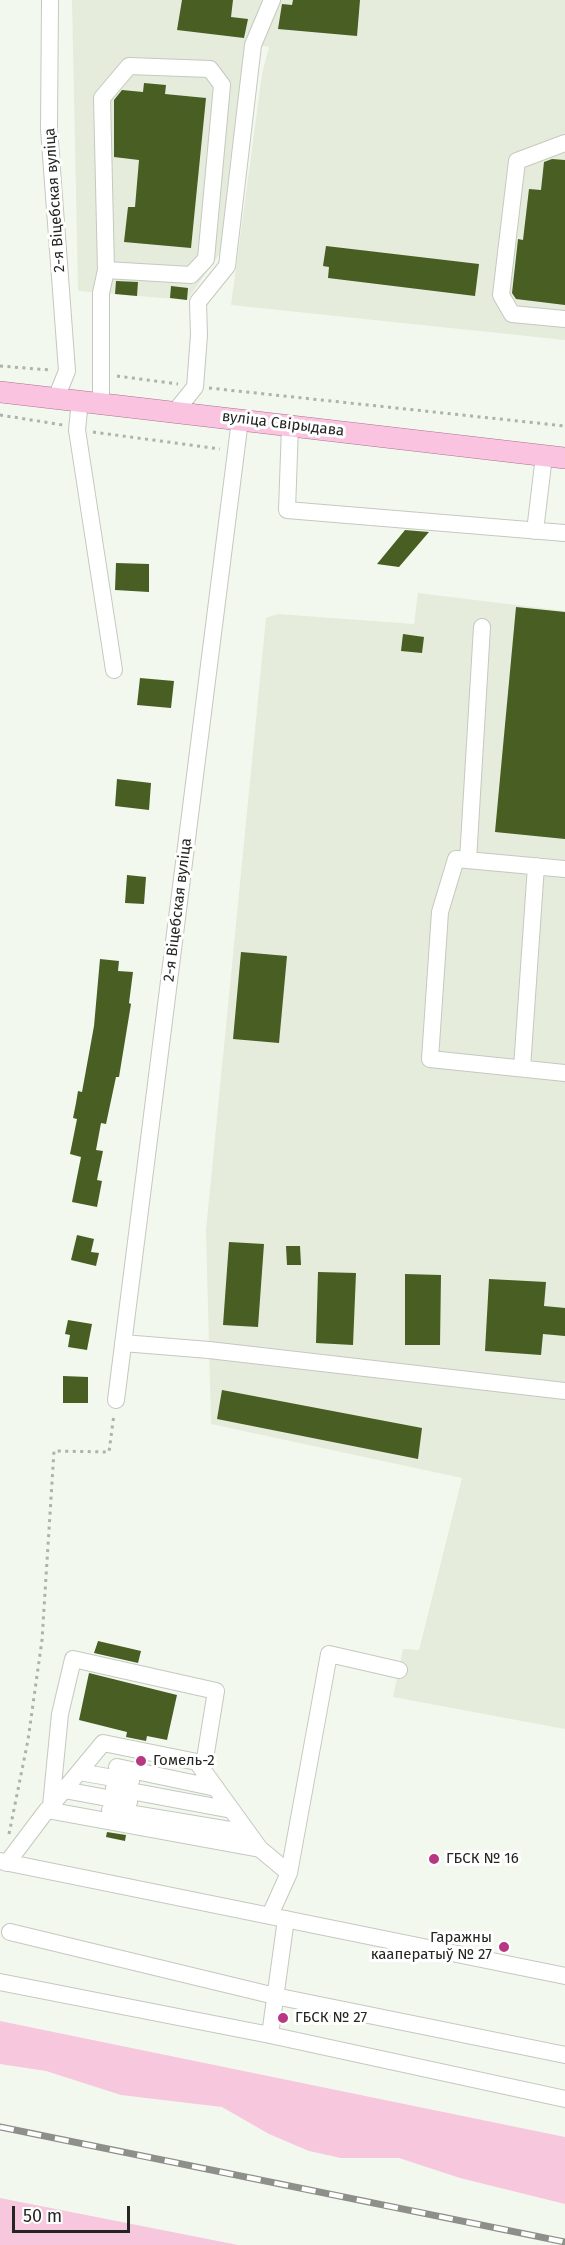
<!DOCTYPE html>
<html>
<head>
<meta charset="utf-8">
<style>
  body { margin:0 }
  #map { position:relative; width:565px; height:2245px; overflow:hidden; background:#f3f8ee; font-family:"Fira Sans",sans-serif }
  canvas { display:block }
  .scale { position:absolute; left:12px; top:2206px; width:118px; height:27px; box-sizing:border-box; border:3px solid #242622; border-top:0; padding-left:8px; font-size:18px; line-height:21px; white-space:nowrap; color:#242622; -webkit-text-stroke:4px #fff; paint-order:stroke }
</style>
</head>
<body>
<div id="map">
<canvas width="565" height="2245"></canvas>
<div class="scale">50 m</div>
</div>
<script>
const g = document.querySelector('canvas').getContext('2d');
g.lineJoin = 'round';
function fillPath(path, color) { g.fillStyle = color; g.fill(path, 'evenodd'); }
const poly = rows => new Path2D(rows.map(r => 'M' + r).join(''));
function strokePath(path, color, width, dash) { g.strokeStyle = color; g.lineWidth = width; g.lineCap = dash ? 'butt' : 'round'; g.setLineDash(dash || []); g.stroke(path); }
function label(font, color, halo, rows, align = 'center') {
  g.font = font + ' "Fira Sans",sans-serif'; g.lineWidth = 6; g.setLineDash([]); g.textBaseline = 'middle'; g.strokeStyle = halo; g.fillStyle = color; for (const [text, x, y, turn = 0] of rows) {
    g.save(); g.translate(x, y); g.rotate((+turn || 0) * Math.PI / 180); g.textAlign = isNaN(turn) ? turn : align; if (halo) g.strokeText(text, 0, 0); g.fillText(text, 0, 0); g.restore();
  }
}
fillPath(poly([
  [72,0,565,0,565,340,231,305,262,74,269,47,245,43,220,253,187,300,78,291],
  [418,593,565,611,565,1729,393,1697,403,1649,419,1650,462,1478,211,1424,206,1230,266,618,278,614,414,624]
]), '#e5ecdb');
fillPath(poly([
  [0,2021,565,2137,565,2204,460,2178,399,2158,341,2158,309,2151,269,2134,222,2107,121,2095,46,2071,0,2064],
  [0,2198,238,2245,0,2245]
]), '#f7c7dd');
fillPath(poly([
  [182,0,233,0,231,17,248,19,244,38,177,30],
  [293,0,360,0,357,36,278,29,282,4,292,5],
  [144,83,166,85,165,94,206,98,191,248,124,242,128,207,135,207,139,160,114,157,114,100,122,90,143,92],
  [552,159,565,160,565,305,516,299,512,293,518,239,523,240,529,189,541,190,544,162],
  [326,246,479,264,475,296,328,278,329,267,323,266],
  [116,281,138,282,137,296,115,294],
  [171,286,188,288,187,300,170,298],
  [405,530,429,532,399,567,377,564],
  [116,563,149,564,149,592,115,590],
  [516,607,565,612,565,839,495,832],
  [403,634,424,637,422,653,401,651],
  [140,678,174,681,171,708,137,705],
  [117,779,151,783,149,810,115,806],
  [127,875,146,877,144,904,125,903],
  [241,952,287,956,279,1043,233,1039],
  [100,959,119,961,118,971,133,972,129,1003,131,1004,119,1077,116,1077,106,1124,101,1123,96,1150,103,1151,97,1180,102,1181,97,1207,72,1202,81,1157,70,1154,77,1119,73,1118,76,1103,78,1091,82,1092,94,1026],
  [77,1235,94,1239,91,1252,99,1253,96,1266,71,1260],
  [229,1242,264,1244,258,1327,223,1325],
  [286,1246,300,1246,301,1265,287,1265],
  [318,1272,356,1273,353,1345,316,1343],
  [405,1274,441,1275,440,1345,405,1345],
  [489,1279,546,1282,544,1306,565,1308,565,1336,543,1334,541,1355,485,1351],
  [68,1320,92,1324,87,1350,68,1347,70,1335,65,1334],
  [63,1376,88,1377,88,1403,63,1403],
  [222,1390,422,1428,418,1459,217,1419],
  [98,1641,141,1651,138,1663,94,1653],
  [89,1673,177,1695,167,1740,147,1736,146,1741,126,1737,127,1732,79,1720],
  [107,1832,126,1835,125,1841,106,1837]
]), '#485e23');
const minor = poly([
  [50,0,49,129,67,371,56,398],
  [565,143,517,161,501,295,512,314,565,319],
  [80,400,77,430,114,670],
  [101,403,101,293,106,270,191,275,206,259,222,85,210,69,129,66,102,98,106,270],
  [174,413,195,387,199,335,198,302,227,266,253,45,272,0],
  [290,426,287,510,565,533],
  [535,531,544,456],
  [468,860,482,627],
  [565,869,456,859,440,912,430,1059,565,1073],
  [522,1068,536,866],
  [123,1343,209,1350,565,1391],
  [116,1400,240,420],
  [117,1767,216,1788],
  [79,1772,131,1781],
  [114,1788,232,1810],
  [64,1790,129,1802],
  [51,1806,60,1714,73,1659,216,1691,203,1771],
  [49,1808,103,1743,197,1762,260,1849],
  [110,1810,248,1833],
  [0,1861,565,1976],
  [7,1863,47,1810,260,1849,289,1873],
  [270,1915,289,1873,329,1654,399,1670],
  [10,1932,275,1996,565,2055],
  [0,1982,270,2035,565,2099],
  [270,2035,286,1919]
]);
const major = poly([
  [0,392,565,458]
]);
strokePath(minor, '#c4c9bf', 18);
strokePath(major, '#ad728f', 22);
strokePath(poly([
  [0,366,50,370],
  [117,376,178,384],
  [209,388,565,426],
  [0,415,63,425],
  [93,432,220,449],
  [9,1834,28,1740,42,1640,54,1451,109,1452,114,1414]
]), '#aeb2aa', 3, [3, 4.5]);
strokePath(minor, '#fff', 16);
strokePath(major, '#fac3df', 21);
const rail = poly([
  [0,2127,565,2242]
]);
strokePath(rail, '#8c9089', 7);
strokePath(rail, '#fff', 4.5, [14]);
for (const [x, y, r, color] of [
  [141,1761,6,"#b73782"],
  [434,1859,6,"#b73782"],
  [504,1947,6,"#b73782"],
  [283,2018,6,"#b73782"]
]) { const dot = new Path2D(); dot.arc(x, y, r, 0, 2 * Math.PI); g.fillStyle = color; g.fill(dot); strokePath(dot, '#fff', 2); }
label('15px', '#242622', '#fff', [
  ["2-я Віцебская вуліца",55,200,-94],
  ["вуліца Свірыдава",283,424,7],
  ["2-я Віцебская вуліца",178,910,-83]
]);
label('15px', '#242622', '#fff', [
  ["Гомель-2",153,1761],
  ["ГБСК № 16",446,1859],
  ["Гаражны",492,1938,"right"],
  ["кааператыў № 27",492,1955,"right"],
  ["ГБСК № 27",295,2018]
], 'left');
</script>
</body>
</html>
